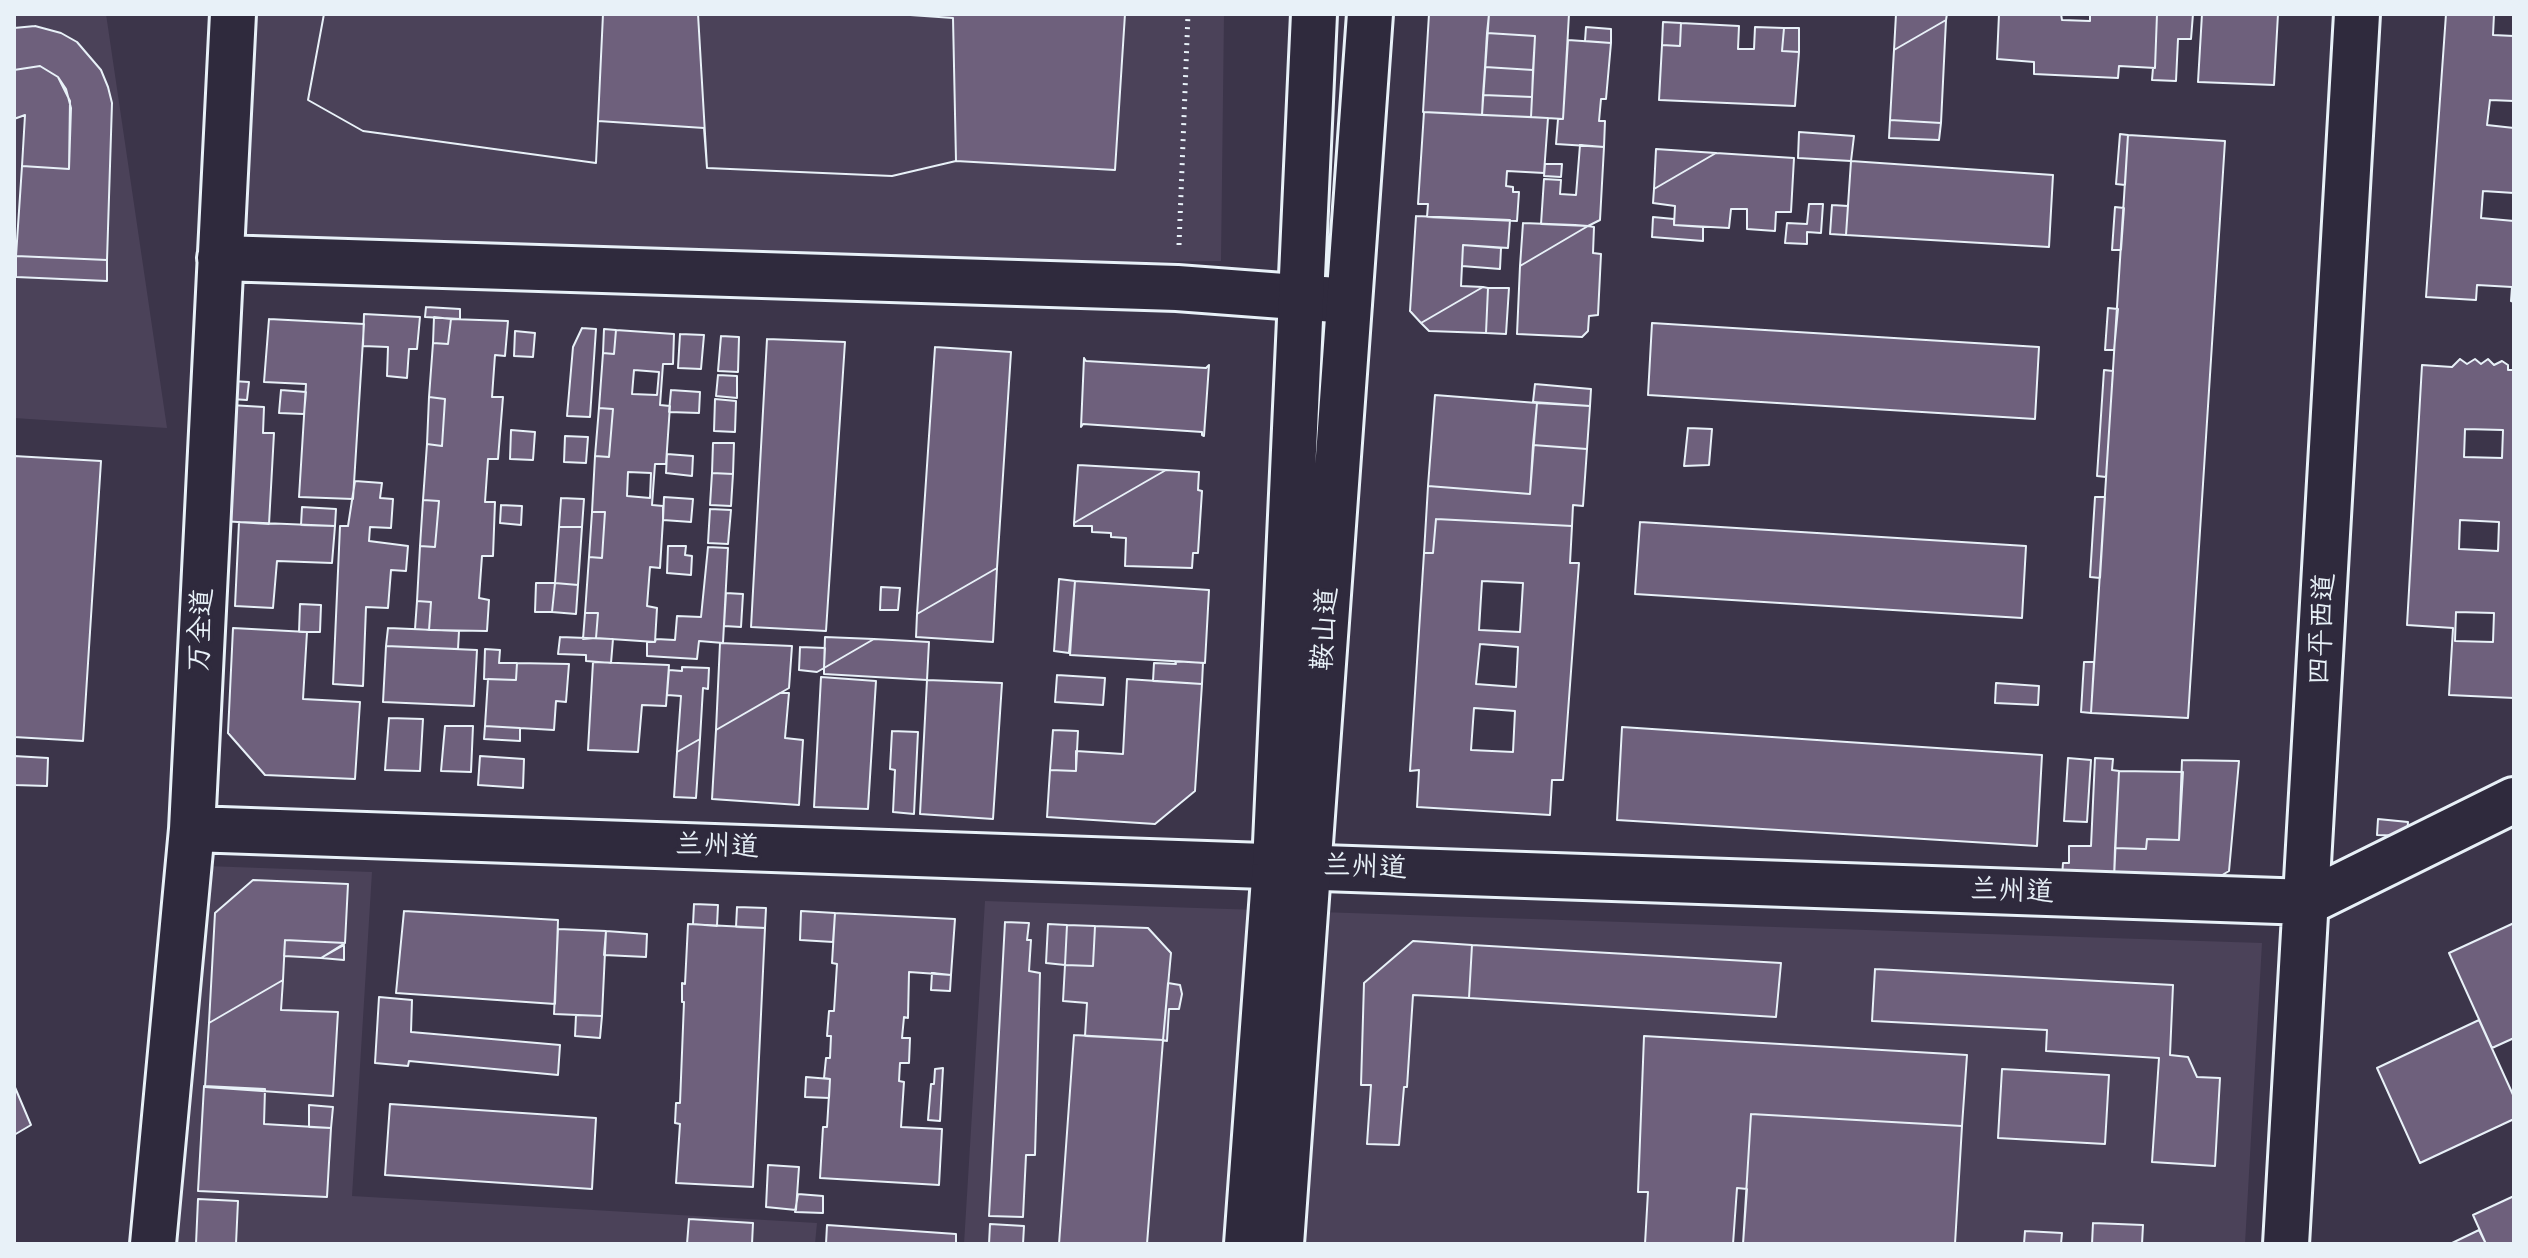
<!DOCTYPE html>
<html>
<head>
<meta charset="utf-8">
<style>
  body { margin:0 }
  #map { position:relative; width:2528px; height:1258px; overflow:hidden; background:#3c354a; font-family:"Balsamiq Sans",sans-serif }
  canvas { display:block }
  .frame { position:absolute; inset:0; border:16px solid #e8f1f8; pointer-events:none }
</style>
</head>
<body>
<div id="map">
<canvas width="2528" height="1258"></canvas>
<div class="frame"></div>
</div>
<script>
const g = document.querySelector('canvas').getContext('2d');
g.lineJoin = 'round';
function fillPath(path, color) { g.fillStyle = color; g.fill(path, 'evenodd'); }
const poly = rows => new Path2D(rows.map(r => 'M' + r).join(''));
function strokePath(path, color, width, dash) { g.strokeStyle = color; g.lineWidth = width; g.lineCap = dash ? 'butt' : 'round'; g.setLineDash(dash || []); g.stroke(path); }
function label(font, color, halo, rows, align = 'center') {
  g.font = font + ' "Balsamiq Sans","LXGW WenKai TC",sans-serif'; g.lineWidth = 7; g.setLineDash([]); g.textBaseline = 'middle'; g.strokeStyle = halo; g.fillStyle = color; for (const [text, x, y, turn = 0] of rows) {
    g.save(); g.translate(x, y); g.rotate((+turn || 0) * Math.PI / 180); g.textAlign = isNaN(turn) ? turn : align; if (halo) g.strokeText(text, 0, 0); g.fillText(text, 0, 0); g.restore();
  }
}
fillPath(poly([
  [14,14,106,14,167,428,14,418],
  [251,14,1224,14,1221,261,236,272],
  [206,866,372,872,352,1196,817,1223,815,1244,176,1244],
  [985,901,2262,943,2245,1244,964,1244]
]), '#4b4259');
const building = poly([
  [324,14,603,14,596,163,363,131,308,100,324,14],
  [324,14,1125,14,1115,170,956,161,892,176,707,168,704,128,598,121,596,163,363,131,308,100,324,14],
  [698,14,896,14,953,18,956,161,892,176,707,168,698,14],
  [1429,14,1489,14,1482,115,1423,112,1429,14],
  [1489,14,1569,14,1563,119,1531,117,1535,36,1487,33,1489,14],
  [1896,14,1947,14,1946,20,1894,50,1896,14],
  [1999,14,2157,14,2155,68,2119,66,2118,78,2034,74,2034,62,1997,59,1999,14],
  [2061,14,2090,14,2090,21,2062,20,2061,14],
  [2157,14,2193,14,2191,39,2178,39,2176,81,2152,80,2153,68,2155,68,2157,14],
  [2202,14,2278,14,2274,85,2198,82,2202,14],
  [2446,14,2514,14,2514,302,2511,301,2512,287,2477,285,2476,300,2426,297,2446,14],
  [2494,14,2514,14,2514,36,2493,35,2494,14],
  [1946,20,1941,123,1890,120,1894,50,1946,20],
  [1663,22,1681,23,1680,46,1662,45,1663,22],
  [1681,23,1739,26,1738,49,1754,49,1755,27,1784,28,1782,51,1799,52,1795,106,1659,100,1662,45,1680,46,1681,23],
  [35,26,61,33,77,42,101,70,108,87,112,103,107,260,16,256,22,166,69,169,71,108,66,89,58,77,40,66,14,70,14,28,35,26],
  [1586,27,1611,29,1611,43,1585,41,1586,27],
  [1784,28,1799,28,1799,52,1782,51,1784,28],
  [1487,33,1535,36,1533,70,1485,67,1487,33],
  [1568,40,1611,43,1606,99,1601,99,1599,121,1605,121,1604,147,1556,144,1558,119,1563,119,1568,40],
  [40,66,58,77,70,101,69,169,22,166,25,115,14,119,14,70,40,66],
  [1485,67,1533,70,1532,97,1483,95,1485,67],
  [1483,95,1532,97,1531,117,1482,115,1483,95],
  [2490,100,2514,101,2514,128,2487,125,2490,100],
  [1424,112,1548,118,1544,173,1507,171,1506,186,1513,187,1513,192,1519,192,1517,221,1427,217,1428,204,1418,204,1424,112],
  [1890,120,1941,123,1939,140,1889,138,1890,120],
  [1799,132,1854,136,1851,161,1798,158,1799,132],
  [2120,134,2128,135,2125,185,2116,184,2120,134],
  [2128,135,2225,141,2188,718,2091,713,2128,135],
  [1580,145,1604,147,1600,220,1588,226,1541,224,1544,179,1561,180,1560,194,1576,195,1580,145],
  [1656,149,1716,153,1654,189,1656,149],
  [1716,153,1794,158,1791,212,1776,212,1775,231,1747,229,1747,209,1731,209,1729,228,1674,225,1675,206,1653,203,1654,189,1716,153],
  [1851,161,2053,175,2049,247,1846,235,1851,161],
  [1545,164,1562,164,1561,177,1544,176,1545,164],
  [2483,191,2514,193,2514,221,2481,218,2483,191],
  [1809,204,1823,204,1821,233,1807,232,1807,244,1785,243,1787,223,1807,224,1809,204],
  [1832,205,1848,206,1846,235,1830,234,1832,205],
  [2115,207,2124,208,2121,250,2112,250,2115,207],
  [1416,216,1510,220,1508,248,1463,245,1461,286,1483,287,1421,323,1410,311,1416,216],
  [1653,217,1674,219,1674,225,1703,227,1703,241,1652,237,1653,217],
  [1523,223,1575,225,1588,226,1520,266,1523,223],
  [1588,226,1594,227,1593,253,1601,254,1598,315,1589,316,1588,331,1582,337,1517,334,1520,266,1588,226],
  [1463,245,1501,248,1500,269,1462,266,1463,245],
  [16,256,107,260,107,281,16,277,16,256],
  [1483,287,1488,288,1486,333,1429,331,1421,323,1483,287],
  [1488,288,1509,288,1506,334,1486,333,1488,288],
  [426,307,460,309,460,319,425,317,426,307],
  [2108,308,2118,309,2114,350,2105,350,2108,308],
  [364,314,420,317,417,349,409,349,407,378,387,376,388,347,363,346,364,314],
  [434,317,451,319,448,344,433,343,434,317],
  [269,319,364,324,353,499,299,497,306,384,264,382,269,319],
  [451,319,508,321,505,356,495,355,492,397,503,397,498,459,488,459,485,502,495,502,493,556,482,556,479,598,489,600,487,631,429,630,431,602,417,601,420,546,435,547,439,501,423,500,427,444,442,446,445,399,429,397,433,343,448,344,451,319],
  [1652,323,2039,347,2035,419,1648,395,1652,323],
  [582,328,596,329,590,417,567,416,573,347,582,328],
  [604,329,616,330,614,354,603,353,604,329],
  [616,330,674,334,673,364,663,364,660,405,670,406,666,464,655,464,652,505,663,506,663,520,660,568,650,567,647,606,657,608,655,642,596,638,598,613,585,613,589,557,602,558,605,512,592,512,595,456,609,457,613,409,599,408,603,353,614,354,616,330],
  [515,331,535,333,533,357,514,356,515,331],
  [680,334,704,335,701,369,678,368,680,334],
  [721,336,739,337,738,372,718,371,721,336],
  [767,339,845,342,826,631,751,627,767,339],
  [935,347,1011,352,997,568,917,614,935,347],
  [1084,358,1086,361,1206,368,1209,365,1204,436,1202,435,1202,432,1083,424,1081,427,1084,358],
  [2460,359,2467,364,2475,359,2481,364,2488,359,2494,365,2502,361,2508,365,2508,370,2514,370,2514,698,2449,695,2453,628,2407,625,2422,365,2452,367,2460,359],
  [634,370,659,372,657,395,632,394,634,370],
  [2104,370,2113,371,2106,477,2097,476,2104,370],
  [718,375,737,376,737,398,716,396,718,375],
  [232,381,249,382,247,400,231,399,232,381],
  [1535,384,1591,389,1590,406,1533,402,1535,384],
  [281,390,306,392,304,414,279,413,281,390],
  [671,390,700,392,699,413,669,412,671,390],
  [1435,395,1537,403,1530,494,1428,486,1435,395],
  [429,397,445,399,442,446,427,444,429,397],
  [715,399,736,401,735,432,714,431,715,399],
  [1537,403,1590,406,1587,449,1533,445,1537,403],
  [230,405,264,407,263,433,274,433,269,524,222,521,230,405],
  [599,408,613,409,609,457,595,456,599,408],
  [1688,428,1712,429,1709,465,1684,466,1688,428],
  [2465,429,2503,430,2502,458,2464,457,2465,429],
  [511,430,535,432,533,460,510,459,511,430],
  [565,436,588,437,586,463,564,462,565,436],
  [713,443,734,443,733,474,712,473,713,443],
  [1533,445,1587,449,1583,506,1573,505,1572,526,1436,519,1433,553,1424,553,1428,486,1530,494,1533,445],
  [667,454,693,456,692,476,666,473,667,454],
  [14,456,101,461,83,741,14,737,14,456],
  [1078,465,1166,470,1074,523,1078,465],
  [1166,470,1199,472,1198,490,1202,491,1198,553,1193,553,1192,568,1125,566,1126,538,1111,537,1111,533,1092,532,1092,526,1074,526,1074,523,1166,470],
  [628,472,651,473,650,498,627,496,628,472],
  [712,473,733,474,731,506,710,505,712,473],
  [355,481,382,483,380,498,393,499,391,528,370,527,369,541,408,546,406,571,391,570,388,608,366,607,363,686,333,684,340,526,348,526,355,481],
  [664,497,693,499,691,522,663,520,664,497],
  [2095,497,2105,497,2100,578,2090,577,2095,497],
  [561,498,584,499,582,527,559,527,561,498],
  [423,500,439,501,435,547,420,546,423,500],
  [501,505,522,506,521,525,500,523,501,505],
  [302,507,336,509,335,526,301,525,302,507],
  [710,509,731,510,728,544,708,543,710,509],
  [592,512,605,512,602,558,589,557,592,512],
  [1436,519,1572,526,1570,563,1579,563,1563,780,1552,780,1550,815,1417,807,1419,770,1410,771,1424,553,1433,553,1436,519],
  [2460,520,2499,522,2498,551,2459,549,2460,520],
  [239,522,335,526,332,563,277,561,273,608,235,606,239,522],
  [1640,522,2026,546,2022,618,1635,594,1640,522],
  [559,527,582,527,578,585,555,583,559,527],
  [668,546,686,546,685,555,692,556,691,575,667,573,668,546],
  [708,547,728,548,723,643,699,641,697,659,647,656,647,642,655,642,656,639,675,640,677,616,701,617,708,547],
  [997,568,993,642,916,637,917,614,997,568],
  [1059,579,1075,581,1069,653,1054,651,1059,579],
  [1075,581,1209,590,1205,663,1070,655,1075,581],
  [1482,581,1523,583,1520,632,1479,630,1482,581],
  [536,583,555,583,552,612,535,612,536,583],
  [555,583,578,585,576,614,552,612,555,583],
  [881,587,900,588,898,610,880,610,881,587],
  [726,593,743,594,741,627,724,626,726,593],
  [417,601,431,602,429,630,415,629,417,601],
  [300,604,321,605,320,632,299,632,300,604],
  [2456,612,2494,613,2493,642,2455,641,2456,612],
  [585,613,598,613,596,638,583,639,585,613],
  [233,628,307,632,303,699,360,702,355,779,265,775,228,733,233,628],
  [388,628,459,631,458,649,386,646,388,628],
  [560,637,613,639,611,663,586,661,586,655,558,654,560,637],
  [825,637,874,639,824,668,825,637],
  [874,639,929,642,927,680,824,674,824,668,874,639],
  [720,643,792,646,789,688,716,730,720,643],
  [1480,644,1518,647,1516,687,1476,684,1480,644],
  [386,646,477,650,474,706,383,702,386,646],
  [800,647,825,648,824,668,817,672,799,670,800,647],
  [485,649,500,650,499,663,517,663,516,680,484,679,485,649],
  [1175,661,1203,663,1202,684,1153,681,1154,663,1176,664,1175,661],
  [593,662,669,665,666,706,642,705,638,752,588,750,593,662],
  [2084,662,2094,662,2091,713,2081,712,2084,662],
  [517,663,569,664,566,702,556,701,554,730,485,726,488,679,516,680,517,663],
  [682,667,709,668,708,689,703,688,700,739,677,752,681,696,667,695,669,670,682,671,682,667],
  [1057,675,1105,678,1103,705,1055,702,1057,675],
  [821,677,876,681,868,809,814,807,821,677],
  [1127,679,1202,684,1195,791,1155,824,1047,817,1050,770,1076,771,1076,751,1123,754,1127,679],
  [927,680,1002,683,993,819,920,814,927,680],
  [1996,683,2039,686,2038,705,1995,703,1996,683],
  [780,693,789,693,785,738,803,740,799,805,712,799,716,730,780,693],
  [1474,708,1515,711,1513,752,1471,750,1474,708],
  [389,718,423,719,420,771,385,770,389,718],
  [445,726,473,726,471,772,441,771,445,726],
  [485,726,520,728,520,741,484,739,485,726],
  [1622,727,2042,755,2037,846,1617,820,1622,727],
  [1053,730,1078,731,1076,771,1050,770,1053,730],
  [892,731,918,732,914,814,893,812,895,770,890,769,892,731],
  [700,739,696,798,674,797,677,752,700,739],
  [14,756,48,758,47,786,14,785,14,756],
  [480,756,524,759,523,788,478,785,480,756],
  [2068,758,2091,760,2087,822,2064,821,2068,758],
  [2095,758,2113,759,2112,770,2119,771,2114,879,2062,877,2063,863,2069,863,2069,846,2091,846,2095,758],
  [2182,760,2239,761,2229,871,2209,883,2114,879,2115,848,2146,849,2147,839,2179,840,2182,760],
  [2119,771,2183,772,2179,840,2147,839,2146,849,2115,848,2119,771],
  [2378,819,2408,822,2407,836,2377,835,2378,819],
  [253,880,348,884,345,943,285,940,283,980,209,1023,215,913,253,880],
  [694,904,718,905,717,926,693,924,694,904],
  [737,907,766,908,765,928,736,927,737,907],
  [404,911,558,920,555,1004,396,993,404,911],
  [801,911,835,913,833,942,800,940,801,911],
  [835,913,955,919,951,975,909,972,908,1018,904,1017,902,1038,910,1038,909,1063,900,1063,899,1081,904,1082,901,1127,942,1129,939,1185,820,1178,823,1127,827,1127,830,1079,824,1078,826,1058,830,1058,831,1036,827,1036,829,1011,834,1011,837,964,832,963,835,913],
  [1005,922,1029,923,1027,940,1031,940,1029,971,1040,973,1035,1155,1026,1155,1023,1217,989,1216,1005,922],
  [2514,923,2514,1038,2492,1048,2449,953,2514,923],
  [688,924,765,928,753,1187,676,1183,680,1124,675,1123,676,1103,680,1103,684,1002,682,1002,682,983,685,984,688,924],
  [1048,924,1067,925,1065,965,1046,963,1048,924],
  [1067,925,1095,926,1093,966,1065,965,1067,925],
  [1095,926,1148,928,1171,953,1163,1040,1085,1036,1087,1003,1063,1001,1065,965,1093,966,1095,926],
  [558,929,606,931,602,1016,554,1014,558,929],
  [606,931,647,934,646,957,604,955,606,931],
  [285,940,345,943,321,958,284,956,285,940],
  [1413,941,1472,945,1469,998,1413,995,1407,1087,1404,1087,1399,1145,1367,1144,1371,1085,1361,1085,1364,983,1413,941],
  [344,945,344,960,321,958,344,945],
  [1472,945,1781,963,1776,1017,1469,998,1472,945],
  [1875,969,2173,985,2170,1055,2188,1057,2197,1077,2220,1078,2215,1166,2152,1162,2159,1058,2046,1051,2047,1030,1872,1021,1875,969],
  [932,973,951,975,950,991,931,990,932,973],
  [283,980,281,1010,338,1012,333,1096,205,1087,209,1023,283,980],
  [1168,983,1180,985,1182,994,1179,1009,1169,1009,1167,1041,1163,1040,1168,983],
  [379,997,412,1000,411,1032,560,1045,558,1075,409,1061,408,1066,375,1063,379,997],
  [576,1015,602,1016,600,1038,575,1036,576,1015],
  [2479,1020,2514,1097,2514,1119,2420,1163,2377,1068,2479,1020],
  [1074,1035,1163,1040,1147,1244,1059,1244,1074,1035],
  [1644,1036,1967,1055,1962,1126,1751,1114,1743,1244,1645,1244,1648,1192,1638,1192,1644,1036],
  [943,1068,940,1121,928,1120,931,1084,934,1084,935,1069,943,1068],
  [2002,1069,2109,1075,2105,1144,1998,1138,2002,1069],
  [806,1077,830,1079,829,1098,805,1097,806,1077],
  [14,1085,31,1125,14,1135,14,1085],
  [204,1086,265,1089,264,1124,331,1128,327,1197,198,1191,204,1086],
  [390,1104,596,1118,592,1189,385,1175,390,1104],
  [309,1105,333,1107,331,1128,309,1127,309,1105],
  [1751,1114,1962,1126,1955,1244,1743,1244,1751,1114],
  [768,1165,799,1167,796,1210,766,1207,768,1165],
  [1737,1188,1747,1189,1743,1244,1733,1244,1737,1188],
  [798,1194,823,1196,823,1213,795,1212,798,1194],
  [2514,1196,2514,1244,2486,1244,2473,1215,2514,1196],
  [198,1199,238,1201,236,1244,196,1244,198,1199],
  [689,1219,753,1223,752,1244,687,1244,689,1219],
  [2093,1223,2143,1225,2142,1244,2092,1244,2093,1223],
  [990,1224,1024,1226,1023,1244,989,1244,990,1224],
  [827,1225,956,1234,956,1244,826,1244,827,1225],
  [2479,1230,2486,1244,2450,1244,2479,1230],
  [2025,1231,2062,1233,2061,1244,2024,1244,2025,1231]
]);
fillPath(building, '#6e607c');
strokePath(building, '#e8f1f8', 2);
const minor = poly([
  [220,258,1177,288,1349,301],
  [192,829,2308,902,2514,800],
  [153,1244,192,829,233,14],
  [2286,1244,2357,14]
]);
const major = poly([
  [1247,1244,1275,865,1314,14],
  [1281,1244,1370,14]
]);
strokePath(minor, '#e8f1f8', 50);
strokePath(major, '#e8f1f8', 50);
strokePath(poly([
  [1179,245,1188,14]
]), '#e8f1f8', 5, [2, 6]);
strokePath(minor, '#2f2a3d', 44);
strokePath(major, '#2f2a3d', 44);
label('28px', '#e8f1f8', '#2f2a3d', [
  ["鞍山道",1326,629,-86],
  ["四平西道",2323,629,-87],
  ["万全道",202,630,-87],
  ["兰州道",717,847,2],
  ["兰州道",1365,868,2],
  ["兰州道",2012,892,2]
]);
</script>
</body>
</html>
